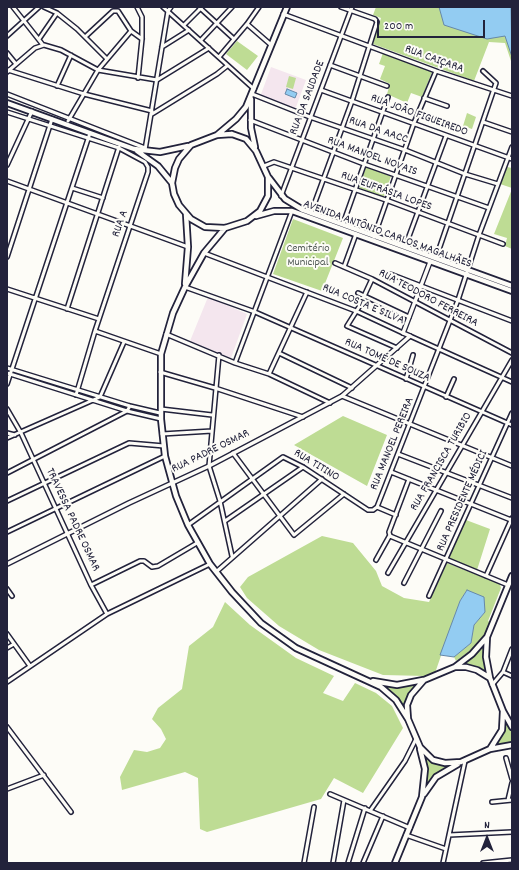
<!DOCTYPE html>
<html>
<head>
<meta charset="utf-8">
<style>
  body { margin:0 }
  #map { position:relative; width:519px; height:870px; overflow:hidden; background:#fdfcf7; font-family:Dekko,sans-serif }
  canvas { display:block }
  .frame { position:absolute; inset:0; border:8px solid #22223b; pointer-events:none }
  .north { position:absolute; left:467px; top:818px; width:40px; height:40px; -webkit-text-stroke:3px #fdfcf7; paint-order:stroke; rotate:0deg; font-size:11px; font-weight:700; line-height:16px; text-align:center; color:#22223b }
  .north::after { content:''; display:block; margin:auto; width:14px; height:18px; background:#22223b; clip-path:polygon(50% 0,100% 100%,50% 72%,0 100%) }
  .scale { position:absolute; left:377px; top:20px; width:108px; height:18px; box-sizing:border-box; border:2px solid #22223b; border-top:0; padding-left:5px; font-size:12px; line-height:14px; white-space:nowrap; color:#22223b; -webkit-text-stroke:3px #fdfcf7; paint-order:stroke }
</style>
</head>
<body>
<div id="map">
<canvas width="519" height="870"></canvas>
<div class="frame"></div>
<div class="north">N</div>
<div class="scale">200 m</div>
</div>
<script>
const g = document.querySelector('canvas').getContext('2d');
g.lineJoin = 'round';
function fillPath(path, color) { g.fillStyle = color; g.fill(path, 'evenodd'); }
const poly = rows => new Path2D(rows.map(r => 'M' + r).join(''));
function strokePath(path, color, width, dash) { g.strokeStyle = color; g.lineWidth = width; g.lineCap = dash ? 'butt' : 'round'; g.setLineDash(dash || []); g.stroke(path); }
function label(font, color, halo, rows, align = 'center') {
  g.font = font + ' Dekko,sans-serif'; g.lineWidth = 4; g.setLineDash([]); g.textBaseline = 'middle'; g.strokeStyle = halo; g.fillStyle = color; for (const [text, x, y, turn = 0] of rows) {
    g.save(); g.translate(x, y); g.rotate((+turn || 0) * Math.PI / 180); g.textAlign = isNaN(turn) ? turn : align; if (halo) g.strokeText(text, 0, 0); g.fillText(text, 0, 0); g.restore();
  }
}
fillPath(poly([
  [271,67,306,80,295,110,260,97],
  [208,297,247,314,231,358,190,341]
]), '#f4e6ee');
fillPath(poly([
  [376,7,512,7,512,64,505,43,489,42,474,81,373,44,381,18,373,15],
  [237,41,258,56,247,70,226,54],
  [383,53,432,72,422,97,411,93,407,103,387,94,390,84,380,79,385,66,379,64],
  [289,76,296,78,293,89,286,87],
  [467,113,476,117,472,129,463,126],
  [366,167,391,176,384,197,359,188],
  [507,167,512,168,512,188,500,184],
  [512,189,512,249,505,246,507,238,494,234],
  [293,219,343,238,322,291,273,274],
  [343,416,387,435,367,486,294,445],
  [466,520,490,529,477,570,448,559],
  [322,536,353,543,376,571,382,586,404,598,429,602,447,563,500,584,501,588,488,621,490,622,483,637,471,650,456,661,454,657,471,643,474,625,485,612,467,590,460,601,435,673,425,676,383,675,319,650,279,626,247,598,240,587,248,577],
  [225,602,250,625,296,658,334,676,323,693,343,701,355,683,376,693,392,706,403,728,363,793,334,778,321,799,207,832,200,829,198,778,185,772,122,790,120,777,134,750,147,752,160,748,166,739,161,729,152,719,158,708,182,689,189,646,213,627],
  [484,644,486,674,474,667,461,665,475,655],
  [379,684,395,687,416,684,407,698,406,710,395,696],
  [506,721,512,730,512,743,495,746,502,737],
  [424,755,436,763,449,765,437,773,425,789,427,774]
]), '#bedc94');
const water = poly([
  [439,7,511,7,512,57,505,36,487,39,444,25,439,7],
  [287,89,297,93,295,98,285,94,287,89],
  [467,590,484,597,485,612,474,625,471,643,454,657,440,655,460,601,467,590]
]);
fillPath(water, '#93ccf2');
strokePath(water, '#6688a9', 1);
const minor = poly([
  [13,7,43,45],
  [44,7,57,13,77,29,107,59],
  [137,7,142,17,142,39,138,78],
  [163,7,254,89],
  [199,7,234,39],
  [283,14,436,71,512,96],
  [247,24,270,44],
  [184,25,202,7],
  [7,36,39,7],
  [85,37,113,11,118,11,131,31,142,39],
  [39,39,57,13],
  [201,40,232,7],
  [162,47,189,30],
  [7,53,16,64],
  [219,57,247,24,259,7],
  [330,65,387,86],
  [8,70,84,94,152,111],
  [7,72,35,48,44,45,61,50,98,70,157,80,209,48],
  [57,86,71,55],
  [321,90,512,159],
  [7,94,145,148],
  [252,94,310,117,405,150,465,174,498,184],
  [424,98,447,106],
  [7,112,119,148,145,162,148,167,148,172,99,319],
  [152,114,217,74,227,66],
  [250,120,364,164,489,208],
  [68,121,98,70,131,31],
  [483,122,512,132],
  [145,150,168,11,171,7],
  [7,165,32,111],
  [264,166,274,162,386,200,503,244],
  [7,181,188,247],
  [72,188,103,198],
  [281,196,352,7],
  [311,213,352,101,377,22,375,19,341,7],
  [343,224,388,97],
  [374,237,414,123,436,71],
  [405,247,446,136],
  [204,253,356,311,403,333],
  [7,257,52,119],
  [436,258,496,83,483,71],
  [335,263,372,279,512,353],
  [344,267,356,234],
  [390,274,512,321],
  [372,279,359,307,347,326,397,348],
  [185,287,255,312,512,425],
  [7,289,99,319,95,331,161,354],
  [358,293,409,317],
  [67,309,119,147],
  [166,334,235,363,269,374,330,403],
  [410,336,512,382],
  [279,353,352,388],
  [219,355,209,466,220,501,232,556],
  [235,363,292,211],
  [7,368,130,406,160,413],
  [160,372,215,388,303,417],
  [7,373,127,411,161,419],
  [269,374,307,292],
  [406,379,413,355],
  [7,384,90,133],
  [76,395,95,331],
  [342,396,512,466],
  [446,397,454,379],
  [7,409,21,433,91,585,107,614],
  [161,409,212,415],
  [7,433,15,435],
  [162,434,212,431],
  [7,438,100,397,124,342],
  [233,453,294,535,344,494],
  [398,454,512,498],
  [391,472,511,520],
  [7,473,127,411,130,406],
  [409,479,389,532,390,536,508,585],
  [7,501,129,443,164,446],
  [377,507,458,300,479,235,512,147],
  [377,507,396,515],
  [225,521,303,467],
  [188,525,283,457,303,467,368,510,373,510,377,507],
  [7,532,165,456],
  [376,560,390,535],
  [216,572,322,479],
  [388,573,512,360],
  [486,576,512,518],
  [404,583,441,511],
  [91,585,140,561,144,561,152,567,158,566,197,543],
  [7,589,12,596],
  [429,596,512,413],
  [7,634,30,666],
  [7,648,14,644],
  [503,672,512,676],
  [7,682,107,614,210,564],
  [492,685,503,672,512,649],
  [7,727,71,812],
  [506,758,512,779],
  [7,789,44,775],
  [330,794,410,828],
  [508,800,512,783],
  [492,802,512,800],
  [370,811,405,761,416,739],
  [406,835,446,849],
  [449,835,512,832],
  [304,863,314,807],
  [333,863,344,800],
  [348,863,365,808],
  [363,863,383,816],
  [443,863,465,761],
  [483,863,512,860]
]);
const tertiary = poly([
  [7,564,129,503,209,466,342,396,410,336,403,333,430,262]
]);
const primary = poly([
  [251,99,251,128,255,147],
  [7,103,134,149,160,152,188,146],
  [232,134,246,139,256,151,268,177,268,196,260,211,247,221,225,228,205,227,191,219,179,205,174,194,172,183,175,168,179,159,191,145,217,135,232,134],
  [217,135,236,119,246,107,287,7],
  [137,151,158,166,172,183],
  [269,178,285,199,303,210,512,286],
  [256,216,274,211,292,211,512,291],
  [225,228,204,253,185,287,173,313,161,354,161,419,165,456,176,496,188,525,210,564,232,592,261,623,296,648,381,687,396,700,408,719],
  [185,284,188,247,186,214],
  [487,637,486,657,490,678],
  [455,667,472,654,487,637,512,576],
  [373,681,397,685,423,680],
  [503,711,502,730,490,749,461,762,445,763,433,760,420,747,408,719,407,705,411,695,424,680,455,667,466,667,477,670,490,678,503,711,512,727],
  [490,749,512,745],
  [424,794,436,777,458,764],
  [395,863,422,797,425,769,420,749]
]);
strokePath(minor, '#22223b', 6);
strokePath(tertiary, '#22223b', 6);
strokePath(primary, '#22223b', 8);
strokePath(minor, '#fdfcf7', 3);
strokePath(tertiary, '#fdfcf7', 3.5);
strokePath(primary, '#fdfcf7', 4.5);
label('12px', '#22223b', '#fdfcf7', [
  ["RUA CAIÇARA",434,60,20],
  ["RUA DA SAUDADE",308,98,-69],
  ["RUA JOÃO FIGUEIREDO",419,116,20],
  ["RUA DA AACC",378,131,19],
  ["RUA MANOEL NOVAIS",372,157,20],
  ["RUA EUFRÁSIA LOPES",386,192,20],
  ["RUA A",121,224,-71],
  ["AVENIDA ANTÔNIO CARLOS MAGALHÃES",387,235,20],
  ["RUA TEODORO FERREIRA",428,299,28],
  ["RUA COSTA E SILVA",363,305,23],
  ["RUA TOMÉ DE SOUZA",387,361,24],
  ["RUA MANOEL PEREIRA",393,444,-68],
  ["RUA PADRE OSMAR",211,452,-26],
  ["RUA FRANCISCA TURIBIO",442,462,-60],
  ["RUA TITINO",316,466,31],
  ["RUA PRESIDENTE MÉDICI",463,501,-66],
  ["TRAVESSA PADRE OSMAR",72,520,65]
]);
label('12px', '#515a56', '#fdfcf7', [
  ["Cemitério",308,249],
  ["Municipal",308,263]
]);
</script>
</body>
</html>
